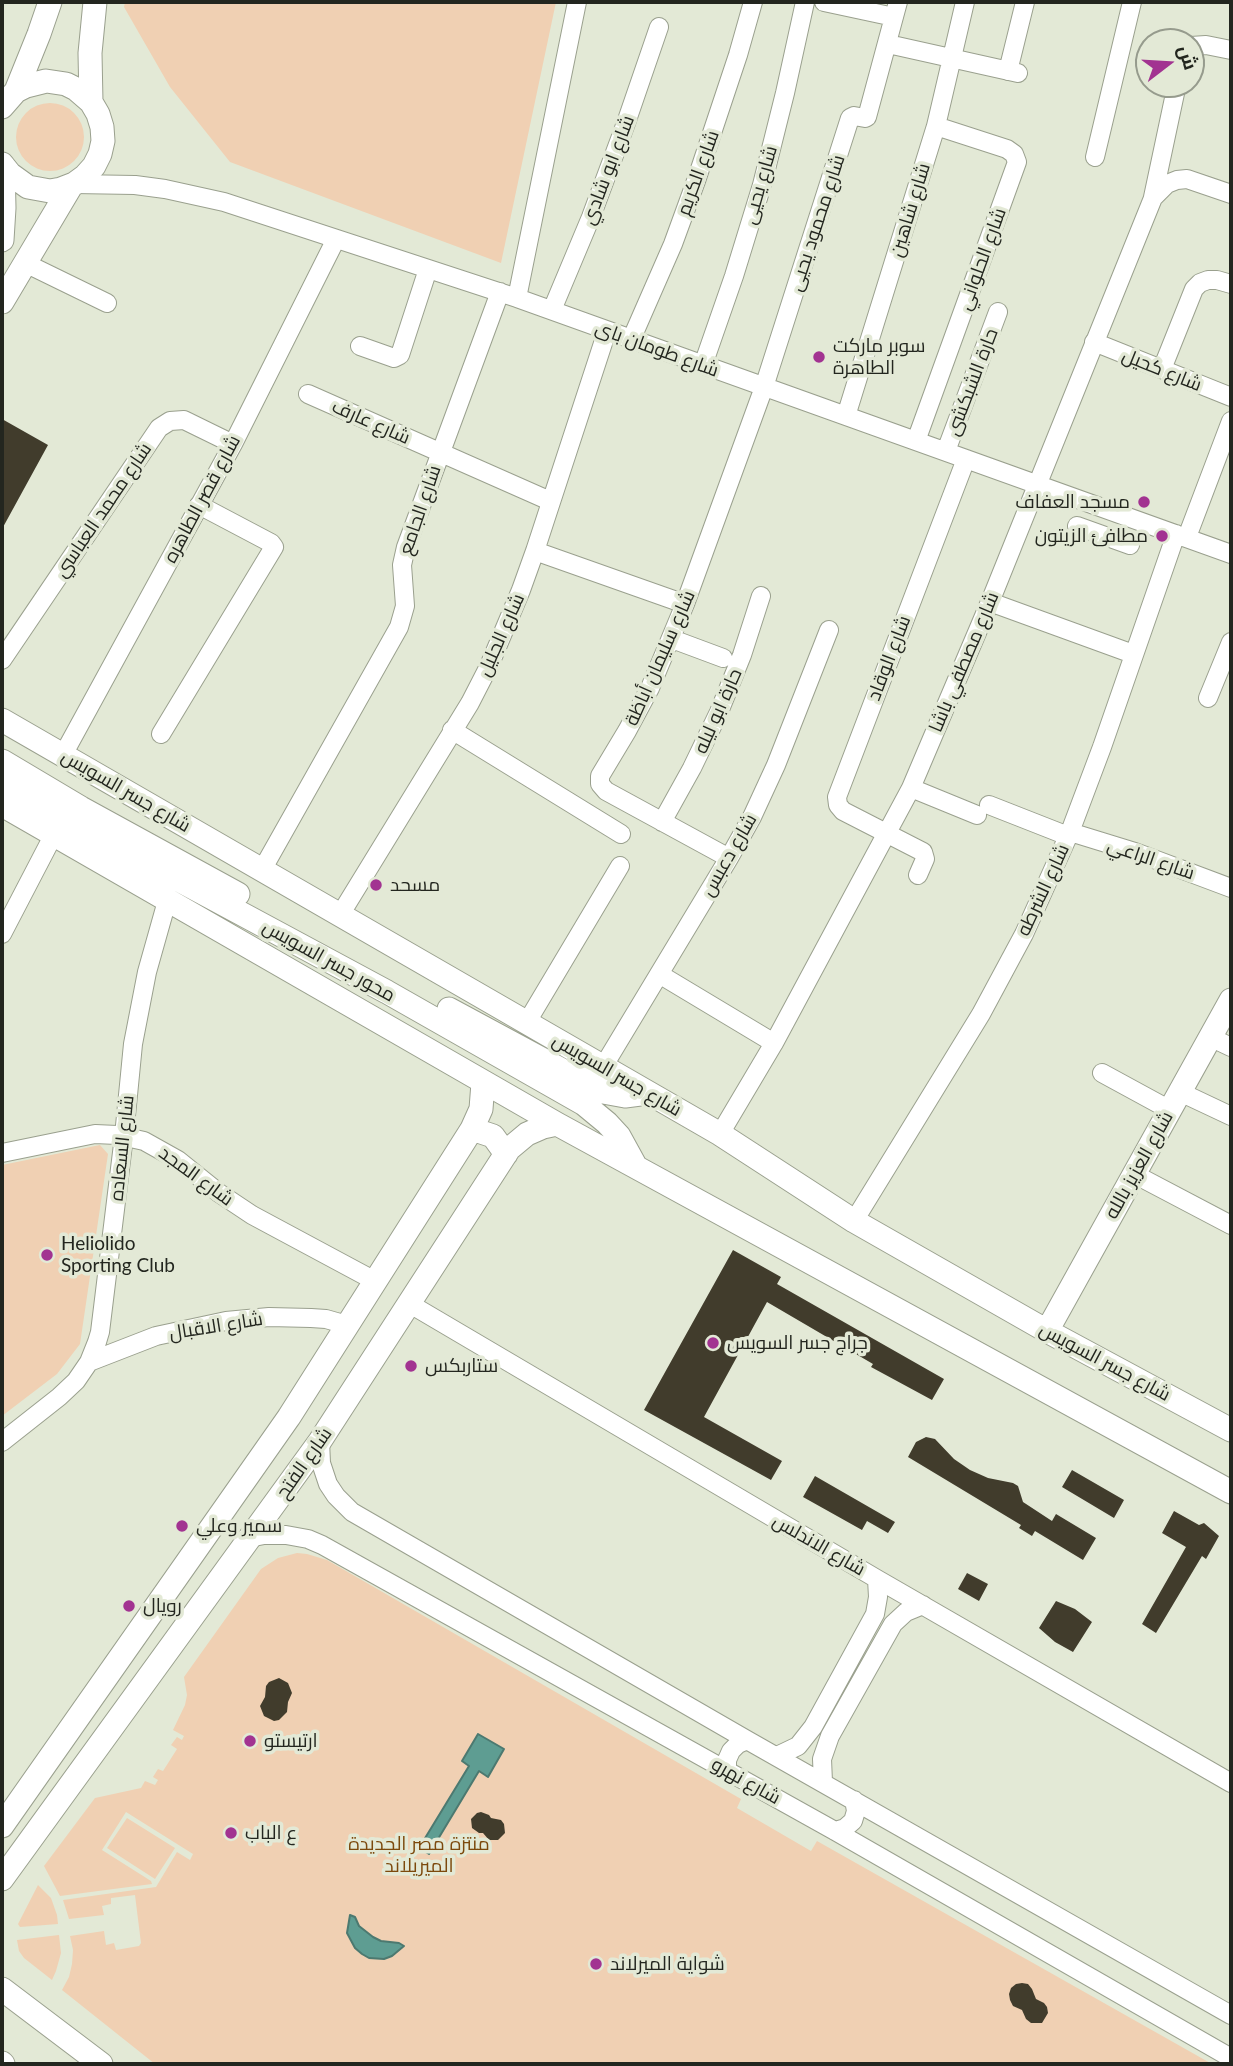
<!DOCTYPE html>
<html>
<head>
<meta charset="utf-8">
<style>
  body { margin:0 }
  #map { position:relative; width:1233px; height:2066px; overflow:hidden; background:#e3e9d6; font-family:Lato,Cairo,sans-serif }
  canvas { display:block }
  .frame { position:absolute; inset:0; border:4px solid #23261f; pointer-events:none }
  .north { position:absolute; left:1135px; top:28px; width:70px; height:70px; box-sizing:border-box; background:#e3e9d6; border:2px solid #969b8d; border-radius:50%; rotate:73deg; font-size:19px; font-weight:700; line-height:28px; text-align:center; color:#23261f }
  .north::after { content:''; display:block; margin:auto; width:24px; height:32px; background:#a23391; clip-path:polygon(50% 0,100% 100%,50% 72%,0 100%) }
</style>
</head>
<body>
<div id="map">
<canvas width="1233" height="2066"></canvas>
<div class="frame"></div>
<div class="north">ش</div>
</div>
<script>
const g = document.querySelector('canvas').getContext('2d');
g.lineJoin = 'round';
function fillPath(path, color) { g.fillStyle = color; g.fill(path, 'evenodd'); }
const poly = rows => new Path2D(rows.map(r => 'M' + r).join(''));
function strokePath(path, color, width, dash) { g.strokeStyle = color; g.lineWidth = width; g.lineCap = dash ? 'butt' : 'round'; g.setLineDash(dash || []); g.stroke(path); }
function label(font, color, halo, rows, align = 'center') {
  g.font = font + ' Lato,Cairo,sans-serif'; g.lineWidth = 7; g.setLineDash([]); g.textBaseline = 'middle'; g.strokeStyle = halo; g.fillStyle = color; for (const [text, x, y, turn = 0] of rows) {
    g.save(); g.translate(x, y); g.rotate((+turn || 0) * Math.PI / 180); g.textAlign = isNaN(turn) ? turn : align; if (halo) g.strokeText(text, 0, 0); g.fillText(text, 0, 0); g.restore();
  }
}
fillPath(poly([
  [125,2,556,2,501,263,230,162,170,87,124,7],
  '16 137a34 34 0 1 1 68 0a34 34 0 1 1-68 0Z',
  [100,1145,108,1154,80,1344,57,1374,2,1416,2,1165],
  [297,1553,307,1554,327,1560,741,1799,737,1808,811,1851,817,1841,1212,2064,155,2064,62,1990,69,1977,72,1964,73,1950,70,1936,104,1931,106,1945,114,1943,116,1950,139,1946,141,1943,135,1895,111,1898,111,1904,102,1906,104,1915,69,1919,63,1900,156,1887,177,1852,190,1860,193,1854,126,1812,102,1850,151,1881,152,1884,60,1896,44,1866,95,1798,141,1788,145,1781,155,1785,158,1780,153,1777,158,1769,163,1771,177,1749,171,1745,177,1737,182,1740,184,1736,173,1730,185,1705,187,1695,184,1677,261,1569,278,1558],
  [127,1818,175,1848,155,1879,107,1848],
  [38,1885,51,1898,57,1915,58,1924,20,1927,18,1924],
  [59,1935,61,1953,56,1971,52,1980,24,1958,19,1951,17,1940]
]), '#f0d0b3');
const water = poly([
  [478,1734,504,1749,488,1777,479,1771,429,1854,419,1848,469,1766,462,1761,478,1734],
  [350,1915,355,1917,359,1926,373,1937,381,1941,399,1943,404,1946,392,1956,384,1959,369,1958,362,1954,355,1948,347,1933,350,1915]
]);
fillPath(water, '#5e9d92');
strokePath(water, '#4c7970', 2);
fillPath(poly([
  [2,419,48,445,2,529],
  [733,1250,781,1277,777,1284,944,1379,932,1400,871,1367,873,1364,767,1302,704,1417,782,1461,771,1480,644,1410],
  [926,1437,935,1439,954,1459,970,1470,988,1478,1013,1483,1018,1486,1023,1502,1052,1521,1056,1514,1096,1538,1083,1560,1035,1531,1032,1536,1019,1528,1021,1525,908,1457,916,1442],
  [1072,1470,1124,1500,1114,1518,1062,1487],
  [815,1476,895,1522,888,1533,867,1521,862,1530,803,1497],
  [1174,1511,1199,1525,1204,1523,1219,1536,1206,1559,1202,1556,1156,1633,1142,1624,1186,1547,1162,1533],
  [967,1573,988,1584,979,1601,958,1589],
  [1056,1601,1075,1609,1092,1622,1073,1652,1055,1642,1039,1628],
  [279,1678,288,1683,292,1693,288,1702,287,1712,279,1720,274,1721,264,1716,260,1706,265,1697,266,1686,269,1682],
  [481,1812,489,1815,491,1818,501,1820,504,1824,505,1833,498,1840,489,1840,483,1833,479,1833,472,1828,471,1819,477,1813],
  [1022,1983,1028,1984,1032,1989,1036,1999,1044,2003,1047,2007,1048,2013,1042,2023,1031,2023,1026,2019,1022,2010,1013,2006,1010,2000,1009,1994,1011,1988,1016,1984]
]), '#413c2c');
const minor = poly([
  [824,2,894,17],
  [888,44,1018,73],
  [1191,46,1206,45,1231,50],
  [1008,71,1025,2],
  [1095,157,1132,2],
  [74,184,135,185,165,189,224,202,517,298,1231,554],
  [1153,197,1177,84],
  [25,263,107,303],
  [517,298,577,2],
  [552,310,591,217,626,123,659,27],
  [631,340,673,244,696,181,738,55,753,2],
  [1094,342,1231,397],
  [360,346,394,358,400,355,428,269],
  [703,365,734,276,762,185,785,93,805,2],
  [1162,369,1194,289,1200,283,1208,280,1217,280,1231,284],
  [308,394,550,501],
  [846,416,936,126,965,2],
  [916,441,1017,162,1014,154,1007,149,936,126],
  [946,451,998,312],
  [1077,526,1130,545],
  [1187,537,1231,421],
  [535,551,685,604],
  [990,602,1133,654],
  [672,639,723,658],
  [2,660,159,428,170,421,184,420,233,444],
  [1208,698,1231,642],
  [452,730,621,834],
  [161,734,274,547,271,543,199,505],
  [63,755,233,444,336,239],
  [911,788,977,815],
  [989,805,1068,836],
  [662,822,692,768,719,712,742,655,761,596],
  [1070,832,1135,852,1231,888],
  [729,858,606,791,600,784,600,776,627,731,650,688,685,604,764,387,850,118,854,116,865,118,867,117,898,2],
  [262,870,399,627,405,606,402,565,406,547,500,292],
  [918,875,925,859,923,852,843,811,838,805,837,797,966,459],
  [340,915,470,703,489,666,521,590,535,551,607,331],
  [2,934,53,836],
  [659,974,774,1043],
  [527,1022,620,866],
  [1210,1037,1231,1047],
  [603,1067,729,858,752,817,776,765,829,630],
  [1102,1073,1170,1110],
  [1180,1092,1231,1116],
  [720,1134,774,1043,911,788,990,602,1153,198,1167,184,1177,180,1187,179,1231,194],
  [2,1153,95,1134,117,1135,144,1141,178,1160,219,1193,252,1215,375,1281],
  [1134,1174,1231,1225],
  [854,1221,981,1014,1024,934,1070,832,1102,747,1176,534],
  [410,1304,877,1579,1231,1783],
  [89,1362,156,1336,226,1321,269,1317,311,1318,326,1319,347,1325],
  [320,1441,321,1463,328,1484,336,1496,352,1512,747,1740,1231,2015],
  [2,1442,59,1397,76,1381,89,1362,97,1342,100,1332,124,1136,133,1044,147,972,167,901],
  [249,1538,264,1535,286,1535,308,1539,322,1545,835,1831,1231,2058],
  [777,1756,798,1746,813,1727,875,1614,878,1597,877,1579],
  [727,1770,727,1760,731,1751,738,1744,747,1740],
  [823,1782,822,1759,830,1736,893,1624,906,1612,923,1605],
  [835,1831,845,1828,853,1821,856,1811,854,1800]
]);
const major = poly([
  [16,91,39,34,50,2],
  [91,102,90,53,95,2],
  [2,107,16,91,26,86,46,81,66,84,76,89,91,102,98,114,102,127,103,141,100,154,94,166,85,176,74,184,61,189,50,191,28,187,10,174,2,164],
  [2,240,4,208,3,165],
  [2,302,71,186],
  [2,720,720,1134,854,1221,1047,1331,1231,1430],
  [2,761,81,808,238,894],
  [2,779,73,823,387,992,584,1104,607,1123,619,1136,636,1167],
  [2,805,557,1124,1231,1492],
  [449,1009,603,1092,625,1096,648,1093],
  [472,1129,493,1136,506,1154],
  [1047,1331,1231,1000],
  [2,1826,289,1417,472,1129,481,1109,483,1083],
  [2,1879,320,1441,509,1149,527,1134,543,1127,557,1124],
  [2,1989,101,2064],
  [2,2063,3,2064]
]);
strokePath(minor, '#9aa08e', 20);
strokePath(major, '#9aa08e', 25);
strokePath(minor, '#fff', 18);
strokePath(major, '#fff', 23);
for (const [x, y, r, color] of [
  [819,357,7,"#a23391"],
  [1144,502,7,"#a23391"],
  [1162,536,7,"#a23391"],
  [376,885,7,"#a23391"],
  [47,1255,7,"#a23391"],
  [713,1343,7,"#a23391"],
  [411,1366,7,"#a23391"],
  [182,1526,7,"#a23391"],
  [129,1606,7,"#a23391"],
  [250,1741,7,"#a23391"],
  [231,1833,7,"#a23391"],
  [596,1964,7,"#a23391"]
]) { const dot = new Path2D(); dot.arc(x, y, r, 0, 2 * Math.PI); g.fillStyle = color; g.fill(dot); strokePath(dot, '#e3e9d6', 2.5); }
label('19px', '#23261f', '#e3e9d6', [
  ["شارع ابو شادي",608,170,-69],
  ["شارع الكريم",698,173,-70],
  ["شارع يحيى",760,185,-74],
  ["شارع شاهين",910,210,-73],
  ["شارع محمود يحيى",817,223,-72],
  ["شارع الحلواني",982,259,-70],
  ["شارع طومان باى",657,349,20],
  ["شارع كحيل",1162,370,22],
  ["حارة الشبكشى",972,382,-69],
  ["شارع عارف",371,422,24],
  ["شارع قصر الطاهره",202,499,-62],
  ["شارع محمد العباسي",103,510,-56],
  ["شارع الجامع",420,510,-71],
  ["شارع الجليل",501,635,-66],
  ["شارع سليمان أباظة",660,658,-66],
  ["شارع الوقاد",889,658,-69],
  ["شارع مصطفي باشا",964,662,-67],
  ["حارة ابو ليله",718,711,-66],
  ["شارع جسر السويس",126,791,30],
  ["شارع دعبس",729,855,-60],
  ["شارع الراعي",1151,859,19],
  ["شارع الشرطه",1043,890,-65],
  ["محور جسر السويس",329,961,29],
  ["شارع جسر السويس",617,1075,30],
  ["شارع السعاده",122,1148,-84],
  ["شارع العزيز بالله",1139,1165,-61],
  ["شارع المجد",196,1176,36],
  ["شارع الاقبال",216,1326,-9],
  ["شارع جسر السويس",1105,1362,28],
  ["شارع الفتح",304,1463,-55],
  ["شارع الاندلس",819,1545,30],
  ["شارع نهرو",746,1781,29]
]);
label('19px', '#23261f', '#e3e9d6', [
  ["سوبر ماركت",833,346],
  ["الطاهرة",833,368],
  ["مسجد العفاف",1130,502,"right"],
  ["مطافئ الزيتون",1148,536,"right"],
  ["مسحد",390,885],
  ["Heliolido",61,1244],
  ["Sporting Club",61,1266],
  ["جراج جسر السويس",727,1343],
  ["ستاربكس",425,1366],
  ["سمير وعلي",196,1526],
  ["رويال",143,1606],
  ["ارتيستو",264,1741],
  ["ع الباب",245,1833],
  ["شواية الميرلاند",610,1964]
], 'left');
label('19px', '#7c490c', '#e3e9d6', [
  ["منتزة مصر الجديدة",419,1844],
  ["الميريلاند",419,1866]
]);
</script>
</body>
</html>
